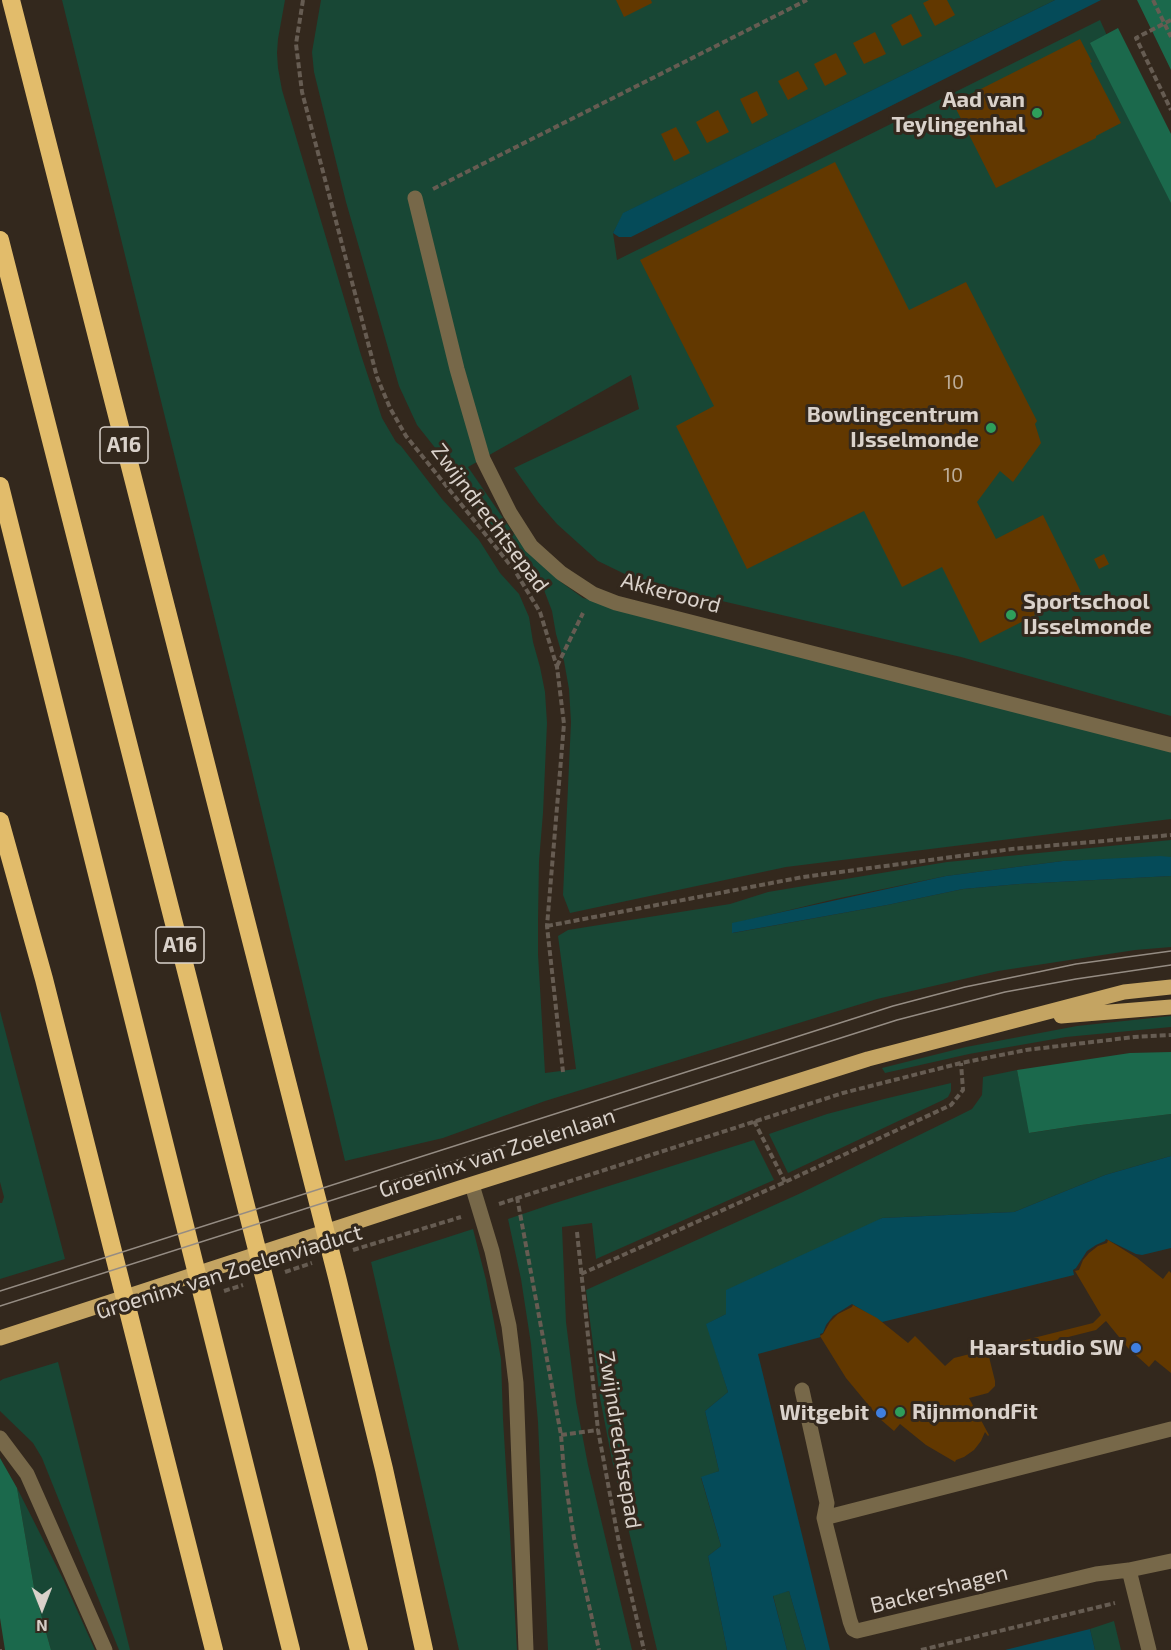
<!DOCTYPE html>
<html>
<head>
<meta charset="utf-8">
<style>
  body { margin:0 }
  #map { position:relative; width:1171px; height:1650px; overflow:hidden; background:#33281d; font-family:"Exo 2",sans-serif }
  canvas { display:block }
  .north { position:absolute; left:12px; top:1578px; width:60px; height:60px; -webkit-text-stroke:4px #33281d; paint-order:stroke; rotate:180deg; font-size:16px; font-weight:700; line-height:24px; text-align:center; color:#dad2cb }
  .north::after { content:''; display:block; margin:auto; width:21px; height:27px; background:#dad2cb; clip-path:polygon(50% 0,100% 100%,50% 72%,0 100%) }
</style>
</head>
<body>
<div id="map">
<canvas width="1171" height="1650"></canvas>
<div class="north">N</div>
</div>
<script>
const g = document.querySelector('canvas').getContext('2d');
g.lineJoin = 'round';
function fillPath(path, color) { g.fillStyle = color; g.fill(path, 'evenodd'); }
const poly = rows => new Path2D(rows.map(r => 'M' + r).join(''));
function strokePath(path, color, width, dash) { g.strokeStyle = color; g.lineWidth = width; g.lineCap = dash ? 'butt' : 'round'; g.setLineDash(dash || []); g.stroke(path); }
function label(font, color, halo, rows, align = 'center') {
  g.font = font + ' "Exo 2",sans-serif'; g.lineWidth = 6; g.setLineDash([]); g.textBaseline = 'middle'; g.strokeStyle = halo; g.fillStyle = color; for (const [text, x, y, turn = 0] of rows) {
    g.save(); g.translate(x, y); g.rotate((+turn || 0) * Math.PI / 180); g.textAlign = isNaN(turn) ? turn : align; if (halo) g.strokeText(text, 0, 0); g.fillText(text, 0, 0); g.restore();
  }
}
fillPath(poly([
  [62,0,285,0,278,39,277,53,278,68,282,90,361,355,382,418,396,442,401,446,442,499,479,540,500,573,519,594,529,617,533,642,540,667,545,692,547,723,543,813,539,861,538,920,538,954,545,1073,576,1069,558,936,568,930,730,904,768,892,947,862,1171,840,1171,857,1063,861,946,876,835,899,732,924,733,933,887,905,963,889,1019,884,1171,876,1171,947,1135,950,998,971,877,999,545,1101,443,1138,345,1161,243,733],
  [321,0,1055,0,624,213,613,233,617,260,1100,20,1171,177,1171,716,961,657,658,586,635,579,598,561,557,524,538,502,514,468,639,409,631,375,468,467,512,531,539,562,561,582,583,598,1171,741,1171,819,786,867,570,913,563,895,571,722,569,689,564,661,556,634,552,611,544,590,523,560,474,505,457,481,444,459,417,425,399,386,346,202,314,72,312,52],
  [0,1011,65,1259,0,1279,0,1203,2,1203,4,1197,0,1182],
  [1171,1016,1171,1027,1066,1037,969,1054,885,1073,882,1068,966,1047,1077,1026],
  [1017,1070,1030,1133,1081,1125,1171,1114,1171,1156,1105,1175,1014,1212,882,1218,726,1314,707,1324,728,1392,705,1411,719,1471,701,1478,721,1546,708,1556,727,1650,657,1650,612,1460,600,1398,586,1290,801,1193,954,1118,972,1109,982,1095,983,1077],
  [951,1083,951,1091,948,1097,943,1100,788,1173,769,1134,827,1114,884,1099],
  [754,1140,774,1180,596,1259,592,1223,562,1227,566,1322,576,1402,588,1465,632,1650,548,1650,538,1422,531,1344,521,1279,508,1219,552,1204],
  [473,1229,486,1280,501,1359,503,1419,517,1650,459,1650,371,1262],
  [58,1362,130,1650,119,1650,42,1458,33,1443,0,1411,0,1381,3,1379],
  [17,1488,64,1581,95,1650,51,1650,35,1593],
  [789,1591,806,1650,787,1650,773,1595],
  [1114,1621,1121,1650,1095,1650,1090,1629]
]), '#184735');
fillPath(poly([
  [1137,0,1171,0,1171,70],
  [1118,28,1171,134,1171,203,1090,43],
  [1171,1052,1171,1114,1081,1125,1029,1133,1017,1070,1130,1053],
  [0,1458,17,1488,35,1593,51,1650,5,1650,0,1618]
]), '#1b694c');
fillPath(poly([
  [1055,0,1101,0,631,237,619,237,613,233,623,213],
  [1160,856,1171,857,1171,876,1019,884,963,889,887,905,732,933,732,923,946,876,1063,861],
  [1171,1156,1171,1248,1142,1255,1136,1254,1106,1239,1105,1241,1096,1245,1087,1251,1076,1268,1073,1270,1074,1275,882,1322,852,1304,833,1316,826,1325,823,1333,820,1334,821,1337,758,1354,830,1650,806,1650,789,1591,773,1596,787,1650,727,1650,708,1556,721,1546,701,1477,719,1471,705,1411,728,1392,706,1324,726,1314,726,1290,882,1218,1014,1212,1105,1175],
  [1090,1629,1095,1650,1005,1650]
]), '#054b59');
fillPath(poly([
  [616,0,651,0,652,3,624,17],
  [929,0,947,0,955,15,935,26,923,3],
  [911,14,922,36,902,46,891,25],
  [875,32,886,54,864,64,853,43],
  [1080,39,1092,62,1090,63,1121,123,1096,136,1096,138,996,188,953,103],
  [836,53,847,74,825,86,814,64],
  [798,71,808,89,788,100,778,81],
  [757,91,768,115,752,124,740,99],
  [718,110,729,132,707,143,696,122],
  [676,127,690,153,674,161,661,134],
  [835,162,909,310,966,282,1037,421,1035,424,1041,443,1013,482,1000,471,977,502,996,539,1043,515,1081,592,980,643,942,567,902,587,864,511,747,569,676,426,714,406,640,260],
  [1104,554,1109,564,1099,569,1094,559],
  [1108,1240,1137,1258,1163,1279,1169,1271,1171,1273,1171,1373,1155,1360,1149,1367,1128,1348,1106,1321,1096,1330,989,1357,995,1381,995,1386,988,1393,969,1398,989,1435,988,1436,985,1432,981,1441,974,1450,964,1457,956,1460,955,1462,926,1445,900,1424,894,1431,880,1419,846,1378,820,1336,823,1334,830,1322,838,1314,852,1307,853,1305,877,1318,908,1343,915,1336,945,1366,954,1358,1093,1323,1101,1315,1075,1271,1079,1270,1083,1260,1089,1253,1098,1246,1107,1243]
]), '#623800');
strokePath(poly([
  [303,0,296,44,302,92,377,377,390,408,406,436,515,571,540,612,557,667,564,724,547,926,563,1072],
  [1153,0,1171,37],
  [1171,20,1136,38,1171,110],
  [433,189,807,0],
  [557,666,583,613],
  [547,926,803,877,1012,849,1171,835],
  [754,1121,785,1182],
  [517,1197,561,1435,564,1472,574,1538,599,1650],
  [499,1204,843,1093,961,1063,1026,1050,1134,1037,1171,1035],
  [577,1232,598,1430,619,1543,644,1650],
  [353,1250,461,1217],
  [285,1272,312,1263],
  [581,1274,785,1182,951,1105,963,1090,961,1063],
  [224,1291,243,1285],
  [561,1435,598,1430],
  [0,1649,0,1650],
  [921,1650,1115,1603]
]), '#665c52', 4, [6, 3]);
strokePath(poly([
  [415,198,457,369,483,459,510,513,531,546,561,573,593,594,616,603,1171,745],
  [472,1185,492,1251,509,1326,516,1383,526,1650],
  [802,1390,827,1503,824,1518,850,1621,853,1629,857,1631,1096,1574,1129,1570,1171,1561],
  [0,1438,27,1474,105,1650],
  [824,1518,1171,1429],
  [1129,1570,1149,1650]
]), '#776849', 15);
strokePath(poly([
  [1061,1016,1171,1007],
  [0,1338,460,1188,868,1059,1124,992,1171,987]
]), '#c4a462', 15);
strokePath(poly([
  [11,0,337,1277,384,1469,424,1650],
  [0,240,359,1650],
  [0,486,291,1650],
  [0,821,44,979,214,1650]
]), '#e2bc6b', 18);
strokePath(poly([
  [0,1291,893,1006,965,987,1038,972,1076,964,1171,951],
  [0,1306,897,1020,1005,992,1076,979,1171,965]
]), '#958c83', 1.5);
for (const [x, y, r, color] of [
  [1037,113,6,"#2e9e5b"],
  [991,428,6,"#2e9e5b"],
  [1011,615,6,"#2e9e5b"],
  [1136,1348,6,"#3f7fe0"],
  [900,1412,6,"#2e9e5b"],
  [881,1413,6,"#3f7fe0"]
]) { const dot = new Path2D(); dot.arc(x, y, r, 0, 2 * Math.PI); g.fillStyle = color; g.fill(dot); strokePath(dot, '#33281d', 2); }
label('20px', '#bcac98', null, [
  ["10",954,382],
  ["10",953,475]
]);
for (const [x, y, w] of [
  [124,445,48],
  [180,945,48]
]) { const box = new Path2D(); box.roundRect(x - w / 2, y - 18, w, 36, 4.5); g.fillStyle = '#33281d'; g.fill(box); strokePath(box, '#dad2cb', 1.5); }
label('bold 21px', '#dad2cb', null, [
  ["A16",124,445],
  ["A16",180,945]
]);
label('bold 22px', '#dad2cb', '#33281d', [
  ["Aad van",1025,100],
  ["Teylingenhal",1025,125],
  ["Bowlingcentrum",979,415],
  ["IJsselmonde",979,440],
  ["Sportschool",1023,602,"left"],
  ["IJsselmonde",1023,627,"left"],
  ["Haarstudio SW",1124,1348],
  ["RijnmondFit",912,1412,"left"],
  ["Witgebit",869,1413]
], 'right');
label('22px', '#dad2cb', '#33281d', [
  ["Zwijndrechtsepad",490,518,53],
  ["Akkeroord",671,593,15],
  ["Groeninx van Zoelenlaan",497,1153,-18],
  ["Groeninx van Zoelenviaduct",229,1272,-17],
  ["Zwijndrechtsepad",620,1440,81],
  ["Backershagen",939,1589,-14]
]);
</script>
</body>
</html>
